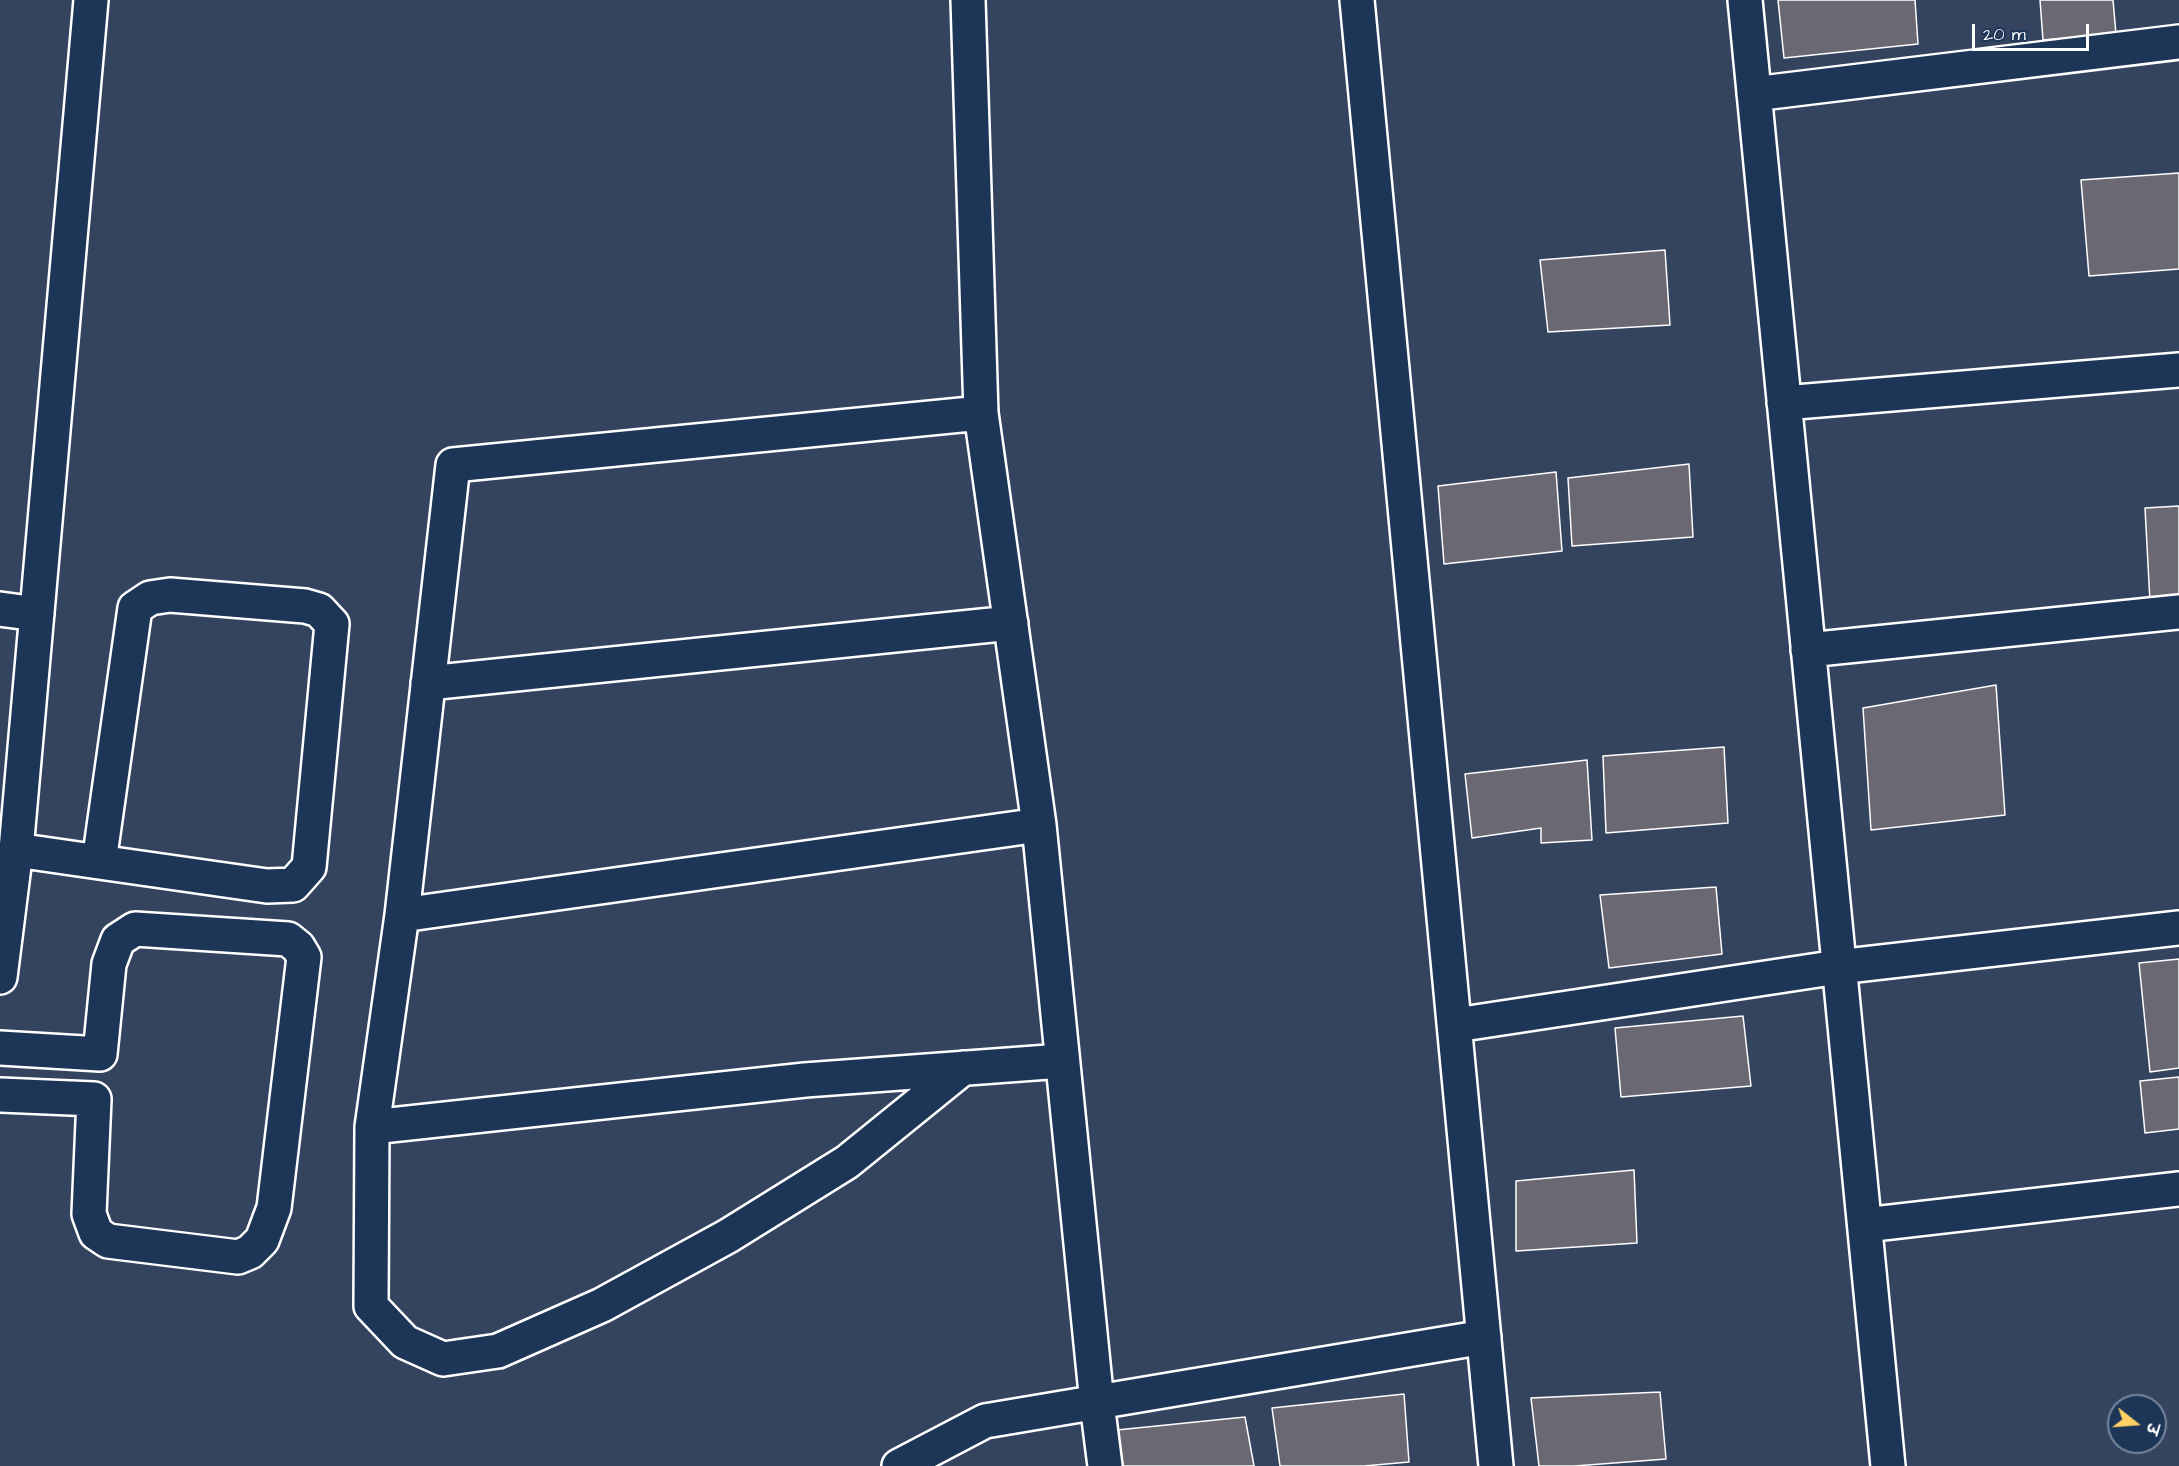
<!DOCTYPE html>
<html>
<head>
<meta charset="utf-8">
<style>
  body { margin:0 }
  #map { position:relative; width:2179px; height:1466px; overflow:hidden; background:#34445f; font-family:"Architects Daughter","Playpen Sans Deva",sans-serif }
  canvas { display:block }
  .north { position:absolute; left:2107px; top:1394px; width:60px; height:60px; box-sizing:border-box; background:#1d3557; border:2px solid #77869a; border-radius:50%; rotate:107deg; font-size:16px; font-weight:700; line-height:24px; text-align:center; color:#fff }
  .north::after { content:''; display:block; margin:auto; width:21px; height:27px; background:#ffd166; clip-path:polygon(50% 0,100% 100%,50% 72%,0 100%) }
  .scale { position:absolute; left:1972px; top:24px; width:117px; height:27px; box-sizing:border-box; border:3px solid #fff; border-top:0; padding-left:8px; font-size:18px; line-height:21px; white-space:nowrap; color:#fff; -webkit-text-stroke:4px #1d3557; paint-order:stroke }
</style>
</head>
<body>
<div id="map">
<canvas width="2179" height="1466"></canvas>
<div class="north">उ</div>
<div class="scale">20 m</div>
</div>
<script>
const g = document.querySelector('canvas').getContext('2d');
g.lineJoin = 'round';
function fillPath(path, color) { g.fillStyle = color; g.fill(path, 'evenodd'); }
const poly = rows => new Path2D(rows.map(r => 'M' + r).join(''));
function strokePath(path, color, width, dash) { g.strokeStyle = color; g.lineWidth = width; g.lineCap = dash ? 'butt' : 'round'; g.setLineDash(dash || []); g.stroke(path); }
const building = poly([
  [1778,0,1915,0,1918,44,1784,58,1778,0],
  [2040,0,2113,0,2116,34,2043,40,2040,0],
  [2179,173,2179,269,2089,276,2081,180,2179,173],
  [1665,250,1670,325,1548,332,1540,260,1665,250],
  [1689,464,1693,537,1572,546,1568,478,1689,464],
  [1556,472,1562,551,1444,564,1438,486,1556,472],
  [2179,506,2179,600,2150,602,2145,508,2179,506],
  [1996,685,2005,815,1871,830,1863,708,1996,685],
  [1724,747,1728,823,1606,833,1603,756,1724,747],
  [1587,760,1592,840,1541,843,1541,828,1472,838,1465,774,1587,760],
  [1716,887,1722,954,1609,968,1600,895,1716,887],
  [2179,959,2179,1068,2150,1072,2139,963,2179,959],
  [1743,1016,1751,1086,1621,1097,1615,1028,1743,1016],
  [2179,1077,2179,1129,2145,1133,2140,1081,2179,1077],
  [1634,1170,1637,1243,1516,1251,1516,1181,1634,1170],
  [1660,1392,1666,1459,1575,1466,1539,1466,1531,1398,1660,1392],
  [1404,1394,1409,1462,1364,1466,1280,1466,1272,1408,1404,1394],
  [1245,1417,1254,1466,1118,1466,1117,1430,1245,1417]
]);
fillPath(building, '#6a6873');
strokePath(building, '#fff', 1.5);
const minor = poly([
  [968,0,981,413,1039,825,1097,1403,1105,1466],
  [1357,0,1496,1466],
  [1745,0,1888,1466],
  [1754,94,2179,42],
  [1784,403,2179,370],
  [0,609,37,614],
  [1808,650,2179,612],
  [428,683,1011,623],
  [16,850,99,862,267,886,293,885,309,867,332,624,319,610,305,606,170,595,150,598,135,608,99,862],
  [402,915,1039,825],
  [0,977,16,850,91,0],
  [1456,1025,1838,967,2179,928],
  [0,1048,100,1054,109,964,118,940,135,929,288,939,298,947,304,957,274,1208,262,1240,250,1252,238,1257,108,1241,96,1233,89,1214,94,1099,0,1095],
  [963,1068,847,1162,728,1236,602,1305,498,1351,443,1359,405,1342,371,1306,372,1127,402,915,453,465,981,413],
  [372,1127,805,1080,1062,1061],
  [1865,1225,2179,1189],
  [899,1466,985,1421,1484,1337]
]);
strokePath(minor, '#fff', 38);
strokePath(minor, '#1d3557', 33);
</script>
</body>
</html>
